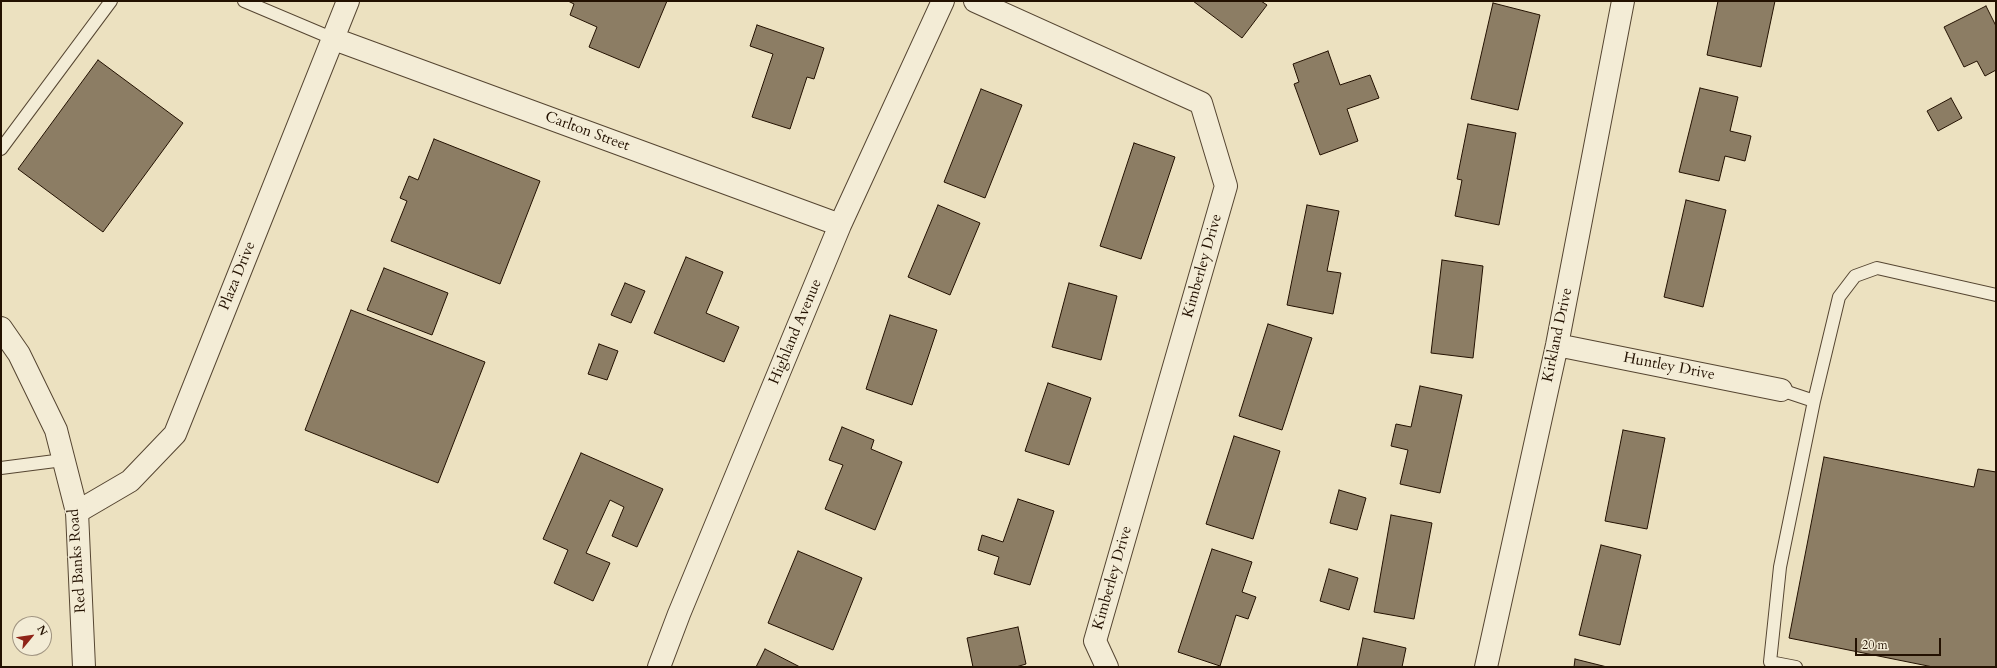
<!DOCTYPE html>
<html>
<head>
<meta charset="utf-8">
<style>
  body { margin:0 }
  #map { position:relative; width:1997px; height:668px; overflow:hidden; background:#ece1c0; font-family:Cardo,serif }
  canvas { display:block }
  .frame { position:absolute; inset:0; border:2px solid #231101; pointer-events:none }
  .north { position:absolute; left:12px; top:616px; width:40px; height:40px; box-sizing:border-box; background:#f3ecd6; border:1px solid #a09481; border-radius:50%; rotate:61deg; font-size:11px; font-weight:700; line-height:16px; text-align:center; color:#231101 }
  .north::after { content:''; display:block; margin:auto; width:14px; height:18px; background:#8f2418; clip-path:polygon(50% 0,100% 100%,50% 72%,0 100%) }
  .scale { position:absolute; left:1855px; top:638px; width:86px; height:18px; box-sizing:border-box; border:2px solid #231101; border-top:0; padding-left:5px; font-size:12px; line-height:14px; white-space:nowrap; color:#231101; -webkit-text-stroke:3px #f3ecd6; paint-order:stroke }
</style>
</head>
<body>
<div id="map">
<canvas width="1997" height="668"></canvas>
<div class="frame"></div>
<div class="north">N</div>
<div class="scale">20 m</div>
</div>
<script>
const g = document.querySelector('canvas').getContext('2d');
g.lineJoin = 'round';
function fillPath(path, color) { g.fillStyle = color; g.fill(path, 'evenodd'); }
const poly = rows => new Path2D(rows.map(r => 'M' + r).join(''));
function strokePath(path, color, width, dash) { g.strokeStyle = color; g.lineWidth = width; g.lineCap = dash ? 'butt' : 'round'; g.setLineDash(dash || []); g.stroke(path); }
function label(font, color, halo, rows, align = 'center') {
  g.font = font + ' Cardo,serif'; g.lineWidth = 3; g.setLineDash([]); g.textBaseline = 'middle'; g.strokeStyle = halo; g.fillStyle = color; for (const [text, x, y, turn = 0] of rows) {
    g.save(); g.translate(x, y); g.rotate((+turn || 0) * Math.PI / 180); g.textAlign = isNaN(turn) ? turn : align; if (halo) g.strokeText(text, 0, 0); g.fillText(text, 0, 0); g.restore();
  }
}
const building = poly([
  [568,1,667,1,639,68,589,47,597,27,570,15,574,4,568,1],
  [1193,1,1261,1,1267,5,1242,38,1193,1],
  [1718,1,1775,1,1761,67,1707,55,1718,1],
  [1493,3,1540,15,1518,110,1471,99,1493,3],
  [1986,6,1996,26,1996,70,1985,76,1977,61,1964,67,1944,27,1986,6],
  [757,25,824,48,814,79,807,77,790,129,752,117,773,54,750,46,757,25],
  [1328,51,1340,85,1370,75,1379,98,1347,109,1358,141,1320,155,1294,84,1299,82,1293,64,1328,51],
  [98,60,183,123,103,232,18,169,98,60],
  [1700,88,1738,97,1730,131,1751,136,1745,161,1725,156,1719,181,1679,172,1700,88],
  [981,89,1022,105,985,198,944,182,981,89],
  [1951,98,1962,118,1938,131,1927,111,1951,98],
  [1468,124,1516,133,1499,225,1455,216,1462,180,1457,179,1468,124],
  [434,139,540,181,500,284,391,241,407,201,400,198,409,176,418,180,434,139],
  [1134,143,1175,157,1141,259,1100,246,1134,143],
  [1686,200,1726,210,1703,307,1664,297,1686,200],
  [938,205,980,223,950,295,908,277,938,205],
  [1307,205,1339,211,1327,271,1341,273,1333,314,1287,305,1307,205],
  [686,257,723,272,706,313,739,327,724,362,654,333,686,257],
  [1442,260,1483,266,1473,358,1431,353,1442,260],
  [384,268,448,293,432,335,367,310,384,268],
  [625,283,645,291,631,323,611,315,625,283],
  [1069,283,1117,296,1101,360,1052,347,1069,283],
  [351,310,485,362,438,483,305,430,351,310],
  [890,315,937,330,912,405,866,389,890,315],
  [1268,324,1312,338,1282,430,1239,416,1268,324],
  [599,344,618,351,607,380,588,374,599,344],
  [1048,383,1091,398,1069,465,1025,451,1048,383],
  [1420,386,1462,395,1440,493,1400,484,1408,450,1391,446,1396,424,1411,427,1420,386],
  [842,427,874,440,871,449,902,462,875,530,825,509,843,465,829,460,842,427],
  [1623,430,1665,438,1647,529,1605,521,1623,430],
  [1234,436,1280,451,1253,539,1206,524,1234,436],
  [581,453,663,489,637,547,612,536,624,507,610,500,586,553,610,563,593,601,554,583,568,550,543,539,581,453],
  [1824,457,1974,487,1978,469,1996,472,1996,667,1933,667,1789,638,1824,457],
  [1339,490,1366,498,1357,530,1330,523,1339,490],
  [1018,499,1054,511,1030,585,994,574,999,557,978,550,982,535,1003,542,1018,499],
  [1391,515,1432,523,1414,619,1374,612,1391,515],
  [1601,545,1641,555,1620,645,1579,635,1601,545],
  [1212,549,1252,562,1242,592,1256,597,1248,619,1236,615,1220,666,1178,652,1212,549],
  [798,551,862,578,833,650,768,623,798,551],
  [1329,569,1358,578,1349,610,1320,601,1329,569],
  [1018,627,1026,664,1016,667,973,667,967,638,1018,627],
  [1363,638,1406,648,1402,667,1357,667,1363,638],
  [765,649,800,667,756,667,765,649],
  [1575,659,1607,667,1574,667,1575,659]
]);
fillPath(building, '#8c7d64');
strokePath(building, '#231101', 1);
const service = poly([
  [244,1,334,39],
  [1,149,111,1],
  [1781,390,1814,401,1780,567,1770,662,1796,667],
  [1814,401,1839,297,1855,276,1877,268,1996,295],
  [1,468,63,460]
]);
const minor = poly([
  [975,1,1201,103,1226,186,1095,641,1107,667],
  [334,39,840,225],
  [1557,345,1781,390],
  [77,512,130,481,175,434,348,1],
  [659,667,679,614,840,225,943,1],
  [1486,667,1557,345,1623,1]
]);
const tertiary = poly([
  [1,328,19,354,56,430,77,512,84,667]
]);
strokePath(service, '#554531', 14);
strokePath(minor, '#554531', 24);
strokePath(tertiary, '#554531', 24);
strokePath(service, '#f3ecd6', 12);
strokePath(minor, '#f3ecd6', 22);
strokePath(tertiary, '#f3ecd6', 22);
label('15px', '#231101', '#f3ecd6', [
  ["Carlton Street",587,132,20],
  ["Kimberley Drive",1203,266,-74],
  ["Plaza Drive",238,276,-68],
  ["Highland Avenue",796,332,-67],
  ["Kirkland Drive",1558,335,-78],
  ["Huntley Drive",1669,367,11],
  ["Red Banks Road",78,561,-94],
  ["Kimberley Drive",1113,578,-74]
]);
</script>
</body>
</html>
